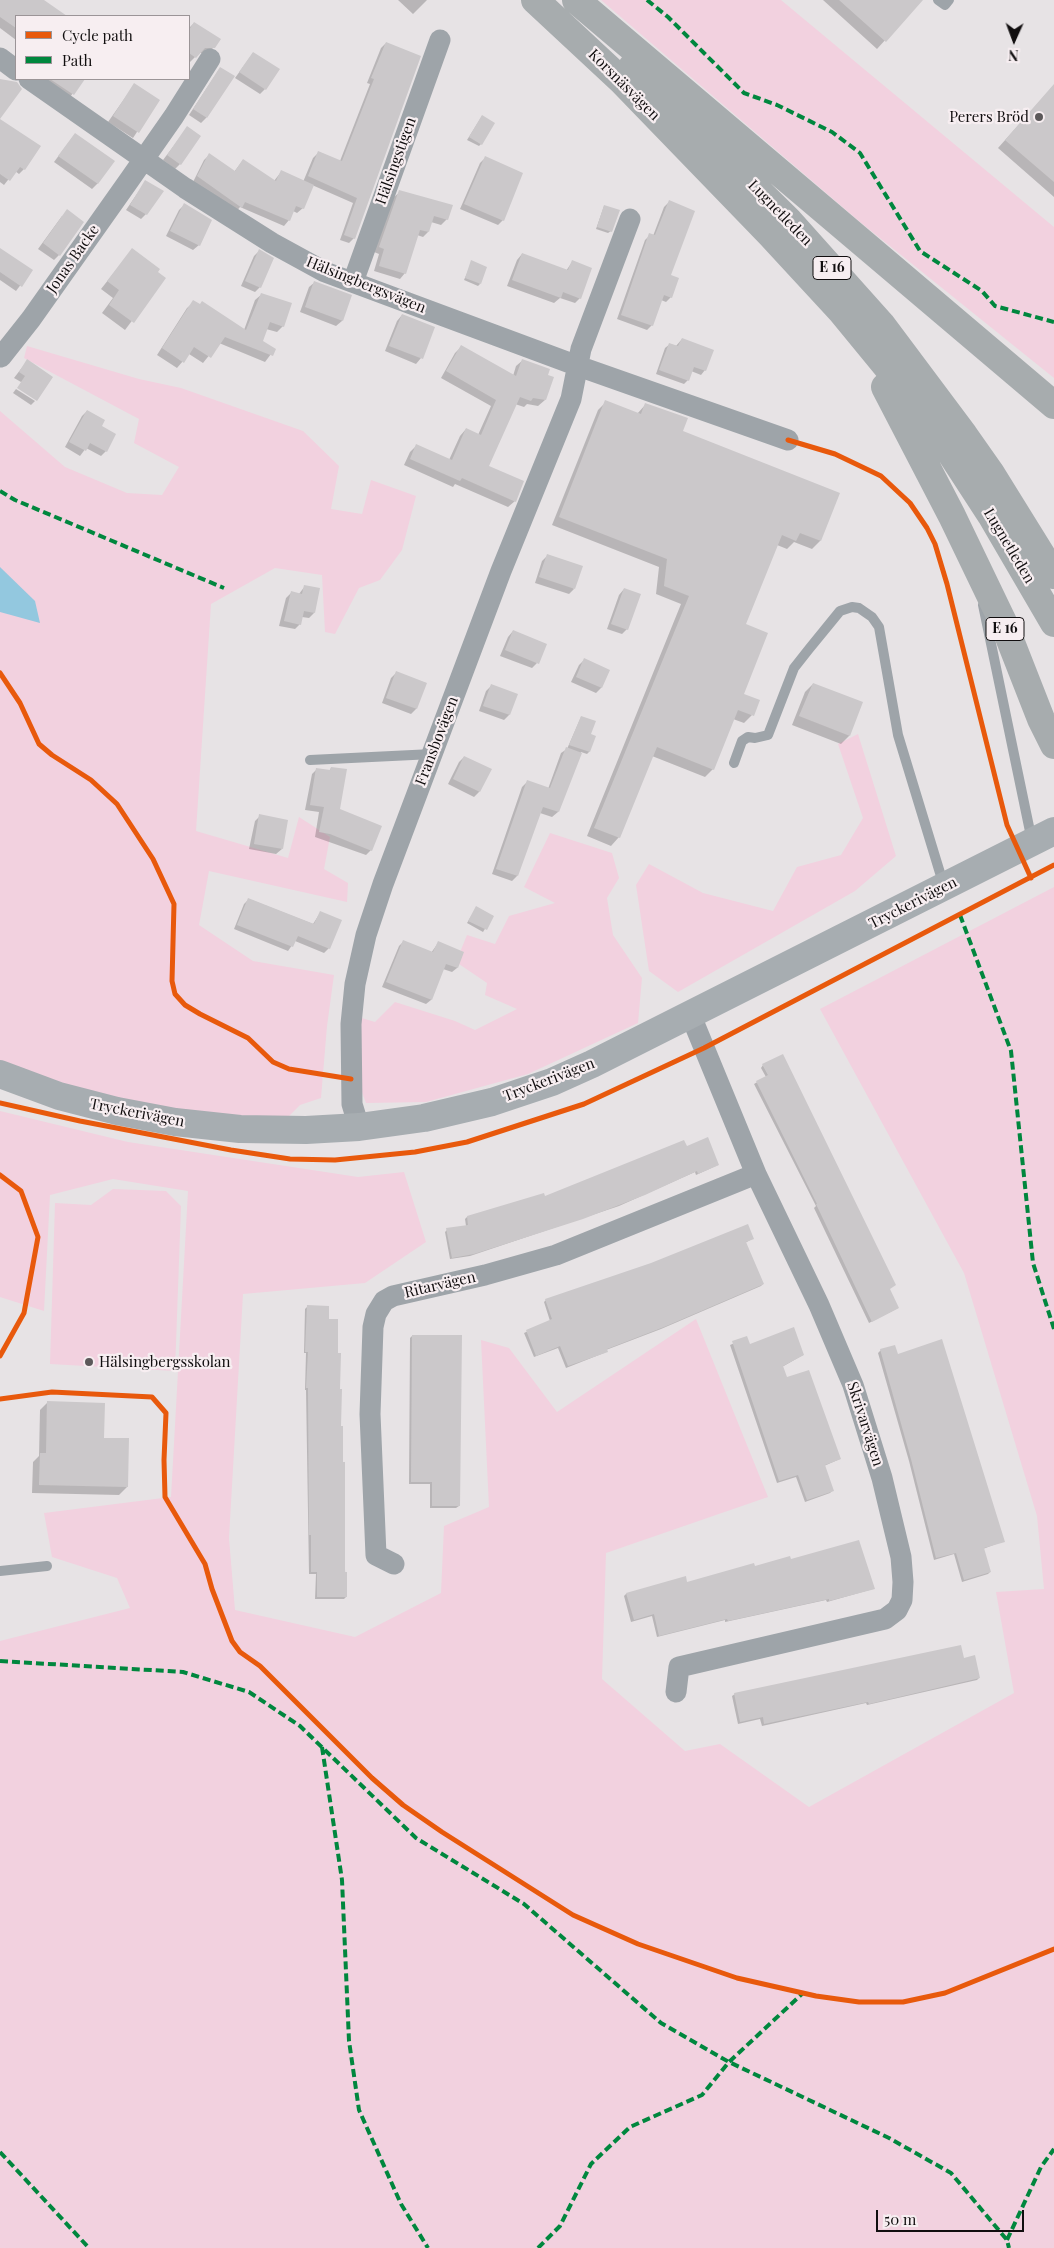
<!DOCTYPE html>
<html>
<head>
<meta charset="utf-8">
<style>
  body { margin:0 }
  #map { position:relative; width:1054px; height:2248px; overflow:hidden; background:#e7e3e5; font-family:"Playfair Display",serif }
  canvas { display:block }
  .legend { position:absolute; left:15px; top:15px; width:175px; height:65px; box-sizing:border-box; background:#f7eef1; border:1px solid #9b9497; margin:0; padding:6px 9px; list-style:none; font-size:15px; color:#110e0f }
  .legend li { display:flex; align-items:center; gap:10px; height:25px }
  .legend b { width:25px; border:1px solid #9b9497 }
  .north { position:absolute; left:989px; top:15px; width:50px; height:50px; -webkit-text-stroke:4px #f7eef1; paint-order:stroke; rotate:182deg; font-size:14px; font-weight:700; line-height:20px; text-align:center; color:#110e0f }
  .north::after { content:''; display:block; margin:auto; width:18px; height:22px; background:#110e0f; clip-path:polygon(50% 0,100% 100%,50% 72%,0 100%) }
  .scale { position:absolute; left:876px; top:2210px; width:148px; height:22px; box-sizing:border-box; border:2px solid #110e0f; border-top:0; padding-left:6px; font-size:15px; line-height:18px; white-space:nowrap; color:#110e0f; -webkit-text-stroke:4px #f7eef1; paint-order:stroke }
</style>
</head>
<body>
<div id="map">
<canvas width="1054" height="2248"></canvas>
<ul class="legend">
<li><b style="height:6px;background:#e8590c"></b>Cycle path</li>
<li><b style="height:6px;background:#00873e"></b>Path</li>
</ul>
<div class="north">N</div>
<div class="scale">50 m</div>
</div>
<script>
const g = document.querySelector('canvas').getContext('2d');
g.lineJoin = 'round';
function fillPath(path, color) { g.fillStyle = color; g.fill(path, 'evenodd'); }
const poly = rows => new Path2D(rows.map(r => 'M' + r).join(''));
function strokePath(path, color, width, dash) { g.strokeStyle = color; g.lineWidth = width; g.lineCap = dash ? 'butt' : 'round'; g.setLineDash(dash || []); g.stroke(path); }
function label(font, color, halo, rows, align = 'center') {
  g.font = font + ' "Playfair Display",serif'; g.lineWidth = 4.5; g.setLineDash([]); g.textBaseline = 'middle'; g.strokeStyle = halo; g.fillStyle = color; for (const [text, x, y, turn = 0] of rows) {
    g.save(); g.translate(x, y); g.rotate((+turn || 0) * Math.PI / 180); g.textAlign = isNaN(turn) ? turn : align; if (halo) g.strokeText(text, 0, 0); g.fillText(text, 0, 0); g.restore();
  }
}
fillPath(poly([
  [601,0,781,0,1054,227,1054,378,860,222],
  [27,346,139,379,181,388,303,431,339,466,331,509,362,514,371,480,416,496,402,550,380,580,359,588,335,634,325,632,322,575,275,568,211,604,196,831,288,858,299,817,330,837,324,869,348,883,347,902,209,871,199,925,253,961,334,975,327,1026,321,1098,300,1105,289,1116,226,1124,134,1107,0,1062,0,411,65,467,127,493,162,495,179,467,134,443,139,419,24,358],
  [858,734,896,856,855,891,678,992,649,971,636,885,649,864,703,893,773,911,797,867,841,855,863,818,838,744],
  [550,833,612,853,619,878,607,898,613,935,642,978,638,1023,528,1074,426,1102,366,1103,355,1074,355,1016,375,1022,395,1002,455,1021,475,1030,517,1009,485,995,487,983,456,962,467,935,495,944,509,916,555,903,524,887],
  [1054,887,1054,2248,0,2248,0,1641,130,1608,117,1578,52,1557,44,1513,171,1497,188,1191,113,1179,50,1195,44,1311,0,1297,0,1111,128,1142,358,1177,404,1172,426,1242,365,1283,243,1294,229,1538,235,1610,355,1637,441,1593,444,1526,489,1507,481,1340,509,1348,557,1412,696,1319,768,1497,606,1553,602,1679,685,1751,720,1744,809,1807,1014,1693,996,1592,1044,1589,1037,1516,964,1273,820,1009],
  [113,1189,166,1191,181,1206,175,1371,50,1364,55,1203,91,1205]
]), '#f2d1df');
fillPath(poly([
  [0,567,35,601,40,623,0,612]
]), '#93c8df');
fillPath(poly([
  [0,0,42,0,55,9,49,16,16,16,16,40,0,28],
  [398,0,427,0,413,14],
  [823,0,909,0,916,6,877,49],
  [194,23,214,47,208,53,199,53,190,62,189,28],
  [386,43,354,238,349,243,340,240,353,203,312,185,303,208,297,213,293,211,289,220,284,226,240,207,236,212,193,182,204,160,209,155,234,172,243,160,274,181,281,172,303,182,313,158,319,152,340,161,370,84,367,83,381,48],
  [253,53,265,89,260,94,235,78],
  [220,68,206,118,201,123,189,115],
  [38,79,83,79,68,100],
  [134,85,158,100,133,138,108,122],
  [1054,85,1054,197,998,148],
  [482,116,481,144,479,146,467,140],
  [0,120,24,169,19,174,15,171,4,185,0,182],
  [188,127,180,164,175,169,163,160],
  [75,134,98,183,92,189,54,162],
  [485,158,503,220,498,225,460,209,480,163],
  [145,182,146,214,141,219,126,210],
  [400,192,447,219,441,225,431,222,428,232,423,237,417,235,405,273,400,279,374,271,379,254,374,252,394,197],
  [669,202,671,297,666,302,661,300,652,325,647,330,617,319,645,240,650,235,653,236,664,207],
  [184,205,199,245,193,250,166,236,179,210],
  [604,206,611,231,608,233,596,229],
  [62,216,59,255,54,260,38,249],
  [0,250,31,271,16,291,0,280],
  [132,250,164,278,125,330,102,313,113,298,101,289],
  [259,251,260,287,255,292,241,286,254,256],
  [522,254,566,271,572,262,580,298,575,303,560,298,554,303,507,286,517,260],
  [472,262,480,284,478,286,464,280],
  [315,282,351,296,342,321,336,326,300,312,309,287],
  [262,294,283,326,277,332,266,329,261,341,274,350,265,362,219,343,203,363,189,354,177,368,157,355,187,308,194,302,244,330,255,300],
  [402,315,421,358,416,364,385,351,397,321],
  [682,339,705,370,701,375,691,371,688,380,684,384,656,374,665,348,670,344,676,346],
  [461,347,513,376,516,366,523,360,545,400,538,406,527,404,524,407,515,404,488,467,515,501,508,507,455,484,453,487,404,465,410,452,416,446,449,460,460,436,466,429,478,435,491,406,441,378,455,353],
  [27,361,51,377,21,382,14,378],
  [16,389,35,401,31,405,13,393],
  [606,402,637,414,646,404,681,431,839,494,820,541,812,549,794,542,787,549,777,545,745,625,742,694,752,715,744,723,733,719,713,769,705,777,652,756,619,837,611,846,587,836,681,604,656,594,659,567,552,525,598,410],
  [87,411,100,426,106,451,101,456,86,448,80,456,65,447,82,416],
  [547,556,574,589,569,594,535,583,542,561],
  [305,586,319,589,314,613,309,618,302,617,300,624,295,629,279,626,286,598,291,593,299,594],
  [624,589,627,629,622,634,607,629,619,595],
  [513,631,537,663,532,668,500,656,508,637],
  [584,660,609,671,601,688,596,693,571,682,579,665],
  [396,673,426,683,416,709,411,714,382,703,391,678],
  [813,684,862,703,849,736,841,744,792,725,805,692],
  [491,686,516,695,509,715,504,720,479,711,486,691],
  [581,717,589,735,595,737,589,752,587,754,581,752,558,812,552,817,540,813,517,876,512,881,492,874,522,787,527,782,548,789,561,753,567,749],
  [464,757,490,770,479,792,474,797,448,784,459,762],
  [331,768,338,810,371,850,366,855,315,837,319,812,305,810,312,774,317,769,329,771],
  [260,816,282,849,276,854,249,849,255,821],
  [249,899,313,924,320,913,329,948,324,953,295,941,288,951,234,929,244,904],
  [476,908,493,916,483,932,467,923],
  [403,942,431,953,438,943,463,953,457,968,452,972,443,969,431,1000,426,1004,382,987,399,946],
  [763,1065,898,1308,869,1323,814,1208,816,1206,754,1084,766,1077,761,1068],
  [686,1147,718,1165,696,1175,695,1172,619,1206,470,1256,450,1259,445,1232,447,1230,466,1226,465,1219,467,1217,544,1198],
  [752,1239,745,1243,763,1284,761,1286,661,1329,606,1350,604,1353,566,1368,558,1348,534,1357,524,1333,550,1321,544,1302,546,1300],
  [307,1307,327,1320,340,1427,346,1597,344,1599,315,1599,316,1574,309,1574,306,1390,305,1390,306,1353,304,1353,305,1309],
  [412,1336,459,1506,456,1508,430,1508,430,1484,409,1484,410,1338],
  [746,1338,749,1346,803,1355,782,1367,786,1378,840,1459,824,1466,833,1490,830,1493,805,1502,796,1477,777,1483,730,1345],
  [881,1350,897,1355,1004,1541,983,1549,990,1572,988,1574,962,1582,954,1554,934,1560,909,1461,878,1353],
  [48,1402,103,1439,127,1487,119,1495,32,1493,33,1462,39,1456,40,1410],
  [791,1561,873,1589,827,1602,826,1600,725,1622,725,1620,657,1637,652,1616,631,1622,624,1596,626,1594,686,1584],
  [963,1659,979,1678,977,1680,867,1705,866,1703,762,1726,760,1719,738,1724,732,1696,735,1694]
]), '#0003');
fillPath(poly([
  [0,0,44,0,67,16,16,16,16,28,0,17],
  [839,0,923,0,886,42],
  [194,22,221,39,215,48,205,48,196,58,189,53,189,30],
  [386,42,421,56,355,239,344,235,357,198,308,176,318,151,342,161,374,79,371,78],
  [253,52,280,69,266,90,239,72],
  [220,67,235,76,207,118,193,109],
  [0,79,17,82,22,89,0,119,41,146,25,170,20,167,10,181,0,174],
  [50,79,85,79,74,95],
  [134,83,160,100,139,133,113,116],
  [1054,84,1054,182,1005,140],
  [482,115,495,123,482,145,469,137],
  [187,126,201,136,181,165,167,155],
  [75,133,115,161,98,184,58,156],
  [209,153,235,171,243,159,276,181,281,170,314,185,304,209,296,206,290,221,245,202,242,208,197,176],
  [485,156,523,173,504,221,464,204],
  [145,180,164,191,147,215,130,205],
  [399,190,453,205,448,220,434,216,429,232,420,230,406,274,379,266,384,249,379,247],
  [669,200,695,211,671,275,679,278,672,298,664,295,653,326,621,315,649,233,655,235],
  [184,203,212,220,200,246,170,231],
  [604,205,620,210,612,232,597,227],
  [67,209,84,222,60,256,43,243],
  [0,248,33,270,22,287,0,272],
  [132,248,160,269,158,272,166,278,134,323,109,305,119,290,107,281],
  [259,249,274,258,261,288,245,281],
  [522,253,568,270,572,260,592,268,581,299,563,292,561,298,512,280],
  [471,260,487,267,481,284,465,278],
  [314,281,352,295,343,321,305,307],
  [261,293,292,303,284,327,270,322,263,341,276,349,273,356,225,337,211,358,194,347,184,363,162,348,193,300,200,304,202,301,246,330],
  [402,314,435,327,423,359,389,346],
  [682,338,714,350,706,371,694,367,689,381,659,370,669,343,678,346],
  [461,345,516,376,522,359,550,369,548,375,554,377,546,400,533,398,531,401,520,397,489,466,524,481,516,502,462,478,460,481,410,459,416,444,452,460,466,428,481,435,496,400,446,371],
  [27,359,53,377,37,401,17,388,25,376,19,372],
  [605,400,641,414,645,403,688,418,683,431,840,493,821,541,800,533,796,541,782,535,746,624,768,633,744,694,760,700,754,716,738,710,714,770,657,747,620,838,594,828,689,596,664,586,667,559,559,517],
  [87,410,105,420,102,426,116,434,107,452,90,443,86,451,69,442],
  [547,554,583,566,575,589,539,577],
  [304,585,320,588,315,613,304,611,301,625,284,621,291,591,302,594],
  [624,588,641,594,628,630,611,624],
  [513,630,547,644,539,664,505,650],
  [584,658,610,670,602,688,576,677],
  [396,671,427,683,417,709,386,698],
  [813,683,863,702,850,736,799,716],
  [491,684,518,694,510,715,483,706],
  [581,716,596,721,591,734,596,736,590,752,569,745],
  [566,747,582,753,559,812,543,807,518,876,496,869,527,780,550,788],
  [464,756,492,769,480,792,453,779],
  [331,767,347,769,340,809,382,826,372,851,330,834,319,832,324,807,310,805,316,768,330,770],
  [259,814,288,820,283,849,254,844],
  [248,898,314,924,320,911,342,920,330,949,298,936,293,947,237,925],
  [476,906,494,916,487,930,468,921],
  [403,940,433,952,438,941,464,952,458,968,446,964,432,1000,386,982],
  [783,1054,896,1285,890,1289,899,1308,872,1322,816,1204,817,1204,756,1081,768,1075,762,1064],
  [708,1137,719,1165,698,1174,697,1171,645,1195,583,1219,474,1254,452,1258,446,1228,468,1225,467,1216,544,1193,545,1196,684,1140,687,1146],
  [748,1224,754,1239,746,1242,764,1284,664,1327,607,1349,608,1352,568,1366,560,1346,536,1356,526,1330,552,1319,545,1299,651,1263],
  [307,1305,329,1306,329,1319,338,1319,338,1353,341,1353,340,1389,342,1389,341,1426,343,1426,343,1462,345,1462,345,1572,347,1572,347,1597,317,1597,317,1572,311,1572,311,1535,309,1535,308,1388,306,1388,308,1352,305,1352],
  [794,1327,804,1355,783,1366,787,1377,809,1370,841,1459,825,1465,834,1491,807,1500,798,1475,779,1481,732,1341,747,1336,750,1344],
  [412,1335,462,1335,460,1506,432,1506,432,1482,411,1482],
  [942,1339,1005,1542,984,1548,991,1572,964,1580,956,1553,936,1558,911,1459,880,1349,895,1345,898,1354],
  [47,1401,105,1403,104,1438,129,1438,128,1487,39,1485,40,1453,46,1453],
  [859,1540,875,1589,829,1601,829,1599,728,1621,727,1619,659,1636,654,1614,634,1620,626,1593,686,1576,687,1582,754,1563,755,1566,790,1556,791,1559],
  [961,1645,964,1658,975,1655,980,1678,869,1704,868,1702,764,1724,763,1717,740,1722,734,1693]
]), '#cbc8ca');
strokePath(poly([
  [938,0,945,5,949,0],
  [983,605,1032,841],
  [310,760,433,754],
  [734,763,742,741,748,737,755,738,768,735,794,668,809,649,840,611,852,607,859,608,872,617,879,627,898,735,944,886],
  [0,1571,47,1566]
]), '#9ea4a9', 10);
strokePath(poly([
  [0,58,16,70],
  [29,79,185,188,272,243,325,272,578,366,788,440],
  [353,282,440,40],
  [1,357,31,319,130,179,174,116,210,59],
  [359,1127,352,1104,351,1024,355,984,366,935,383,884,501,571,571,399,581,349,630,219],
  [394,1564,376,1555,370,1414,373,1327,376,1314,384,1301,393,1296,485,1275,556,1255,756,1174],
  [676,1692,679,1667,885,1619,897,1610,902,1600,903,1582,901,1557,882,1478,853,1385,819,1305,756,1174,691,1016]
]), '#9ea4a9', 21);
strokePath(poly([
  [0,1074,59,1096,117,1111,175,1122,240,1129,306,1130,359,1127,424,1118,492,1102,552,1082,592,1064,1054,831]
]), '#a7adb1', 28);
strokePath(poly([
  [535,0,622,81,770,234,842,312,888,368,952,455,991,515,1054,623],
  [576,0,1054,405],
  [632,67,789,221,881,324,964,435,990,472,1054,575],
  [885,387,952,516,1003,622,1041,719,1054,745]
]), '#a7acae', 28);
strokePath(poly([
  [647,0,668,17,744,93,777,105,832,132,860,153,920,251,982,291,995,306,1054,322],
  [0,491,15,500,224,588],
  [960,915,1011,1051,1033,1263,1054,1329],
  [0,1661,183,1672,249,1692,300,1726,416,1838,524,1904,661,2023,729,2062,889,2138,951,2173,1007,2240,1009,2248],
  [322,1747,342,1880,349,2041,359,2110,401,2204,428,2248],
  [0,2152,89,2248],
  [1007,2240,1041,2167,1054,2149],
  [538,2248,560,2226,591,2164,630,2127,702,2095,729,2062,803,1993]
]), '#00873e', 4, [8, 4]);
strokePath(poly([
  [788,440,835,454,881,476,910,503,927,528,935,544,947,584,1007,825,1031,878],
  [0,673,20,703,39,744,52,755,91,780,117,804,153,859,174,904,172,981,175,994,185,1005,200,1014,248,1038,273,1062,289,1069,351,1079],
  [0,1103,80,1121,231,1150,290,1159,335,1160,415,1152,467,1142,584,1104,704,1048,1054,865],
  [0,1175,21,1191,38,1237,24,1313,0,1356],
  [0,1399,52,1392,152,1397,166,1413,164,1460,165,1497,205,1564,212,1589,232,1641,240,1652,260,1666,372,1778,403,1805,442,1832,573,1915,638,1944,737,1978,816,1996,859,2002,903,2002,945,1993,1054,1949]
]), '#e8590c', 5);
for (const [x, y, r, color] of [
  [1039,117,5,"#5c595a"],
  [89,1362,5,"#5c595a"]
]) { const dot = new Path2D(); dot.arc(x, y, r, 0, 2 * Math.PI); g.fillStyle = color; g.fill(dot); strokePath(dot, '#f7eef1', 2); }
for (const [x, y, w] of [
  [832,268,38],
  [1005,629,38]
]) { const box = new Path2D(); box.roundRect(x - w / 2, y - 11.5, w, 23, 4); g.fillStyle = '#f7eef1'; g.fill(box); strokePath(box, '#110e0f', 1); }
label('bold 14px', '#110e0f', null, [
  ["E 16",832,268],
  ["E 16",1005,629]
]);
label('15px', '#110e0f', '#f7eef1', [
  ["Korsnäsvägen",624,85,45],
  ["Hälsingstigen",396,161,-70],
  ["Lugnetleden",780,213,46],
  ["Jonas Backe",73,259,-55],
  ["Hälsingbergsvägen",366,285,22],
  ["Lugnetleden",1009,546,59],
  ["Fransbovägen",437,741,-69],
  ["Tryckerivägen",913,903,-27],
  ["Tryckerivägen",549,1080,-21],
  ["Tryckerivägen",137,1113,11],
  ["Ritarvägen",440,1285,-13],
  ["Skrivarvägen",865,1424,72]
]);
label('15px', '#110e0f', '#f7eef1', [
  ["Perers Bröd",1029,117],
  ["Hälsingbergsskolan",99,1362,"left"]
], 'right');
</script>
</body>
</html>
